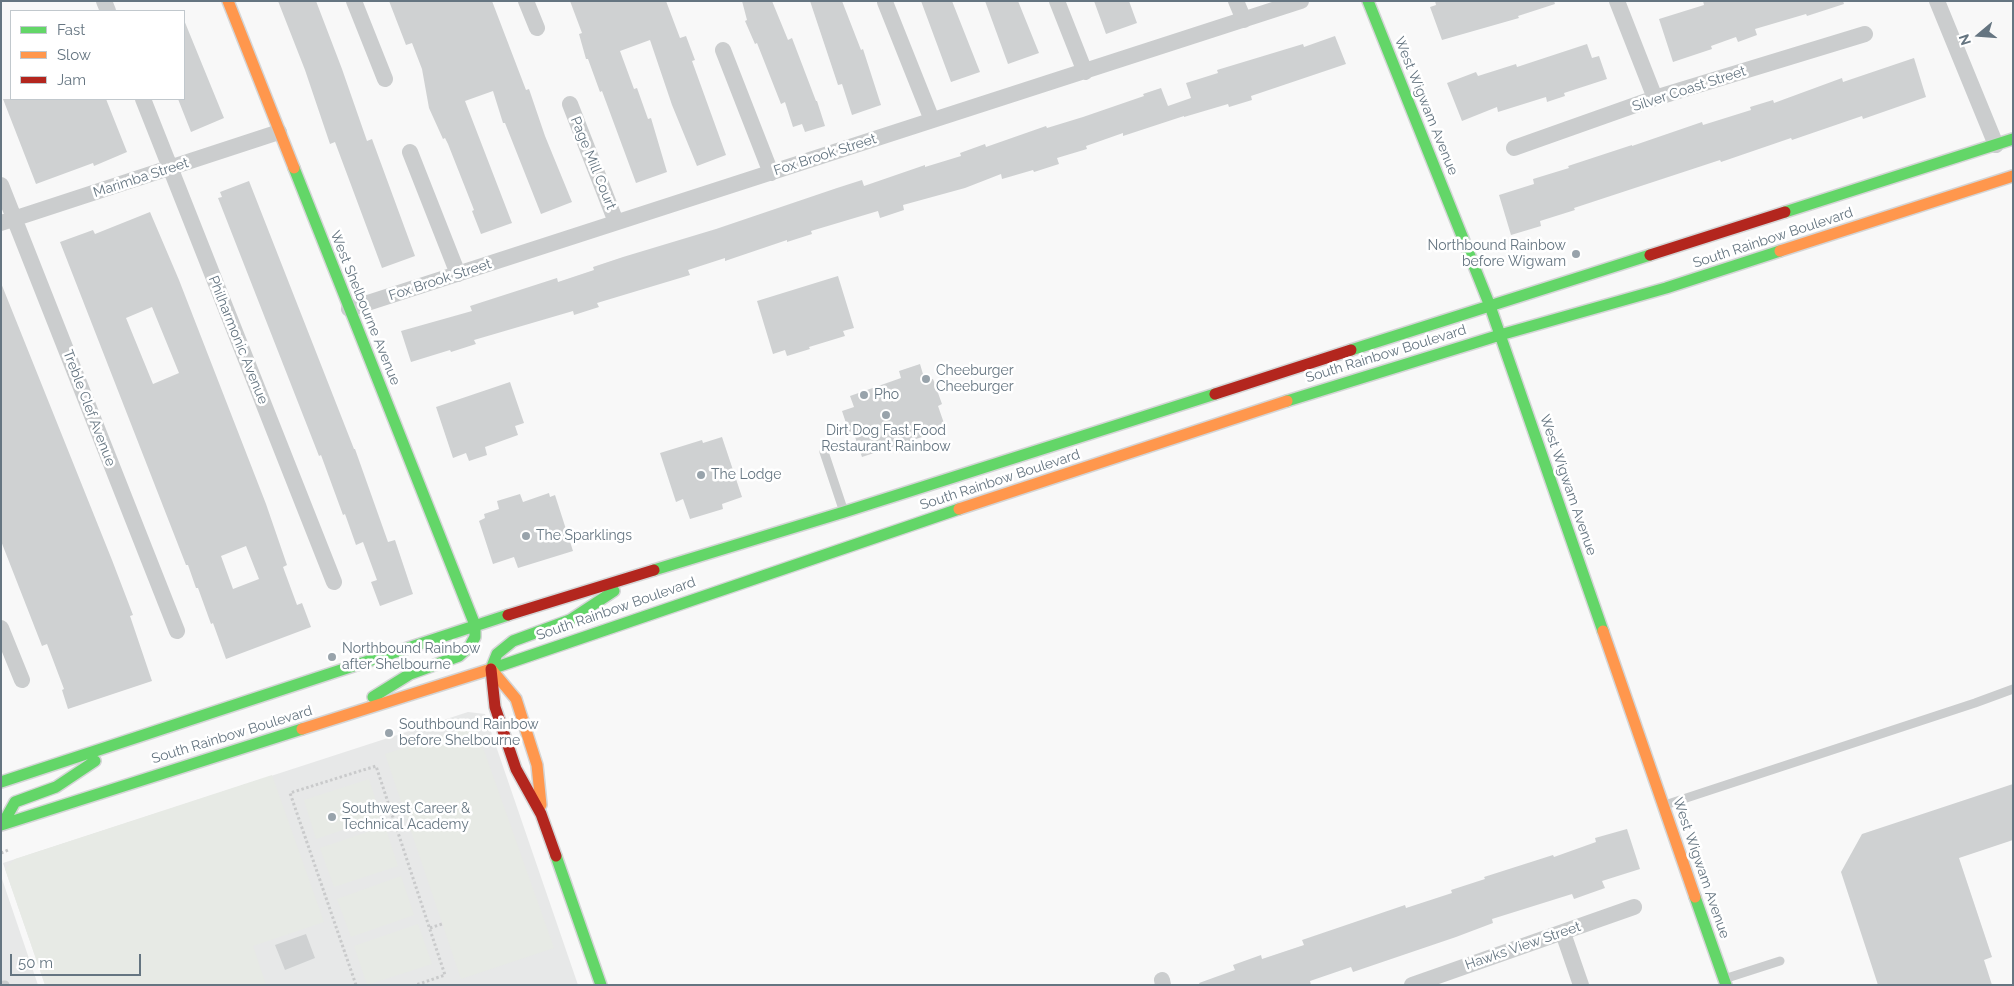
<!DOCTYPE html>
<html>
<head>
<meta charset="utf-8">
<style>
  body { margin:0 }
  #map { position:relative; width:2014px; height:986px; overflow:hidden; background:#f8f8f8; font-family:Raleway,sans-serif }
  canvas { display:block }
  .frame { position:absolute; inset:0; border:2px solid #657581; pointer-events:none }
  .legend { position:absolute; left:10px; top:10px; width:175px; height:90px; box-sizing:border-box; background:#fff; border:1px solid #c1c8cd; margin:0; padding:6px 9px; list-style:none; font-size:15px; color:#657581 }
  .legend li { display:flex; align-items:center; gap:10px; height:25px }
  .legend b { width:25px; border:1px solid #c1c8cd }
  .north { position:absolute; left:1954px; top:10px; width:50px; height:50px; -webkit-text-stroke:4px #fff; paint-order:stroke; rotate:252deg; font-size:14px; font-weight:700; line-height:20px; text-align:center; color:#657581 }
  .north::after { content:''; display:block; margin:auto; width:18px; height:22px; background:#657581; clip-path:polygon(50% 0,100% 100%,50% 72%,0 100%) }
  .scale { position:absolute; left:10px; top:954px; width:131px; height:22px; box-sizing:border-box; border:2px solid #657581; border-top:0; padding-left:6px; font-size:15px; line-height:18px; white-space:nowrap; color:#657581; -webkit-text-stroke:4px #fff; paint-order:stroke }
</style>
</head>
<body>
<div id="map">
<canvas width="2014" height="986"></canvas>
<div class="frame"></div>
<ul class="legend">
<li><b style="height:6px;background:#63d668"></b>Fast</li>
<li><b style="height:6px;background:#ff974d"></b>Slow</li>
<li><b style="height:6px;background:#b3261e"></b>Jam</li>
</ul>
<div class="north">N</div>
<div class="scale">50 m</div>
</div>
<script>
const g = document.querySelector('canvas').getContext('2d');
g.lineJoin = 'round';
function fillPath(path, color) { g.fillStyle = color; g.fill(path, 'evenodd'); }
const poly = rows => new Path2D(rows.map(r => 'M' + r).join(''));
function strokePath(path, color, width, dash) { g.strokeStyle = color; g.lineWidth = width; g.lineCap = dash ? 'butt' : 'round'; g.setLineDash(dash || []); g.stroke(path); }
function label(font, color, halo, rows, align = 'center') {
  g.font = font + ' Raleway,sans-serif'; g.lineWidth = 5; g.setLineDash([]); g.textBaseline = 'middle'; g.strokeStyle = halo; g.fillStyle = color; for (const [text, x, y, turn = 0] of rows) {
    g.save(); g.translate(x, y); g.rotate((+turn || 0) * Math.PI / 180); g.textAlign = isNaN(turn) ? turn : align; if (halo) g.strokeText(text, 0, 0); g.fillText(text, 0, 0); g.restore();
  }
}
fillPath(poly([
  [468,712,485,714,578,985,45,985,3,863],
  [1,876,38,985,1,985]
]), '#e7e8e8');
fillPath(poly([
  [475,725,554,948,461,979,385,754],
  [272,775,324,922,253,946,266,985,45,985,5,869,15,859],
  [369,779,381,817,316,839,304,800],
  [385,826,398,866,334,887,320,848],
  [401,876,414,915,351,937,337,899],
  [418,924,432,964,367,985,354,946]
]), '#e7eae5');
fillPath(poly([
  [278,1,316,1,342,69,367,141,372,139,415,256,382,268,335,142,330,144,305,70],
  [389,1,492,1,526,90,529,89,545,136,572,202,541,214,505,123,503,123,493,91,465,101,512,223,481,234,472,211,474,210,448,144,445,138,443,139,429,108,422,69,412,43,406,45],
  [570,1,666,1,680,38,686,36,695,60,692,61,726,155,697,166,672,105,650,40,620,51,634,89,637,88,648,119,651,118,667,172,636,183,602,91,600,92,588,59,586,59,579,34,582,33],
  [742,1,772,1,788,40,792,38,816,101,817,101,825,126,805,132,802,124,793,127,785,102,781,104,757,43,755,44,745,21,747,20],
  [810,1,842,1,861,50,863,49,881,105,852,115,842,84,838,85],
  [921,1,952,1,980,72,951,82],
  [985,1,1018,1,1039,53,1008,64],
  [1094,1,1129,1,1137,23,1106,34],
  [1435,1,1554,1,1555,4,1518,16,1519,18,1442,40,1430,7,1436,5],
  [1703,1,1843,1,1844,4,1807,16,1806,14,1755,29,1757,35,1738,42,1736,37,1711,46,1712,49,1673,62,1659,19,1704,5],
  [184,20,224,118,191,132,178,99,184,99],
  [1335,36,1346,64,1251,96,1252,100,1229,107,1228,104,1184,117,1184,116,1123,136,1123,133,1086,146,1087,149,1057,158,1059,164,1034,172,1033,170,1002,179,1001,174,965,188,903,205,904,210,880,218,878,211,811,231,812,234,787,242,787,240,725,261,725,258,688,270,690,275,597,303,599,307,574,315,573,311,474,340,476,344,451,352,450,350,411,362,401,331,472,311,470,306,557,278,558,282,594,270,593,267,623,257,716,229,837,188,862,180,864,186,925,165,925,167,961,156,960,153,985,144,986,147,1046,126,1047,128,1083,117,1144,96,1143,94,1161,88,1168,106,1191,98,1186,83,1218,73,1217,70,1303,44,1304,47],
  [1587,44,1592,58,1599,56,1607,79,1564,93,1565,96,1547,102,1546,97,1498,112,1497,107,1462,121,1447,83,1476,72,1478,76,1516,64,1517,67],
  [1914,58,1926,97,1863,119,1862,116,1792,140,1791,138,1721,162,1720,160,1574,208,1575,210,1540,221,1541,226,1511,235,1499,195,1534,184,1533,179,1569,168,1568,166,1632,145,1632,146,1702,122,1703,125,1751,110,1750,107,1773,100,1774,103,1842,78,1843,82],
  [3,99,106,99,127,152,94,166,93,163,36,184],
  [249,181,354,449,355,449,388,542,395,540,413,594,380,606,371,582,377,580,363,542,356,545,345,514,343,515,321,455,319,456,218,198,222,197,220,192],
  [150,212,179,280,266,504,287,565,283,567,297,605,302,603,311,627,226,659,213,623,211,624,198,588,196,588,188,565,186,565,60,242,93,230,95,234],
  [152,307,179,373,153,384,126,318],
  [246,546,259,579,233,589,221,556],
  [838,276,854,328,843,331,845,336,809,347,810,349,787,356,785,350,773,354,757,301],
  [1,283,112,560,133,615,130,616,152,681,68,709,62,690,64,689,47,644,42,646,1,541],
  [920,364,925,381,933,379,942,404,938,406,946,429,862,457,853,431,849,432,842,411,854,407,850,396,901,378,899,371],
  [510,382,524,423,515,426,518,435,485,447,487,455,469,461,466,453,453,458,436,407],
  [722,437,742,497,722,504,723,509,690,519,683,499,676,502,660,453,702,440,703,443],
  [549,493,550,497,555,495,573,551,518,568,514,557,493,564,479,521,485,518,484,514,499,509,497,501,520,494,523,502],
  [2013,784,2013,840,1959,858,1992,957,1984,960,1992,985,1878,985,1841,872,1862,834],
  [1627,829,1640,869,1602,881,1605,888,1574,899,1572,894,1492,919,1493,923,1456,937,1353,972,1351,967,1310,981,1311,985,1200,985,1199,983,1235,970,1233,965,1261,955,1262,959,1304,945,1302,940,1405,905,1406,908,1452,893,1451,890,1485,879,1484,877,1553,855,1554,857,1596,842,1595,838],
  [306,934,315,958,285,970,275,945]
]), '#cfd1d2');
const fast = poly([
  [1368,1,1490,306,1603,631],
  [294,168,475,625],
  [1785,212,2013,139],
  [1351,350,1650,255],
  [1287,401,1500,335,1666,288,1780,251],
  [654,570,844,512,1215,394],
  [491,669,497,654,513,641,570,620,614,591],
  [488,670,959,509],
  [373,697,410,674,459,656,470,646,475,637,475,625],
  [1,782,508,615],
  [6,818,15,802,56,787,95,761],
  [1,825,302,729],
  [556,856,601,985],
  [1695,897,1726,985]
]);
const slow = poly([
  [228,1,294,168],
  [1780,251,2013,176],
  [959,509,1287,401],
  [1603,631,1695,897],
  [491,669,516,699,537,765,541,805],
  [302,729,488,670]
]);
const jam = poly([
  [1650,255,1785,212],
  [1215,394,1351,350],
  [508,615,654,570],
  [491,669,495,707,516,769,541,814,556,856]
]);
strokePath(fast, '#d4d5d6', 14);
strokePath(slow, '#d4d5d6', 14);
strokePath(jam, '#d4d5d6', 14);
strokePath(poly([
  [392,815,404,811],
  [1,853,8,850],
  [430,928,442,924],
  [356,985,290,793,376,766,445,975,416,985]
]), '#c9cacb', 3, [2.5, 2.5]);
strokePath(poly([
  [824,452,843,509],
  [1665,805,1975,703,2013,689],
  [1724,979,1780,961],
  [4,985,5,985]
]), '#cbcdce', 9);
strokePath(poly([
  [104,1,108,11],
  [354,1,385,79],
  [526,1,537,28],
  [1057,1,1085,72],
  [1236,1,1244,20],
  [1617,1,1655,98],
  [1937,1,1996,145],
  [885,2,932,120],
  [723,50,771,173],
  [143,99,334,582],
  [570,104,616,222],
  [1514,148,1655,98,1865,34],
  [410,152,458,274],
  [1,185,177,631],
  [1,223,279,132],
  [349,309,1301,1],
  [1,628,22,680],
  [1563,933,1581,985],
  [1162,980,1163,985],
  [1412,985,1634,907]
]), '#cbcdce', 16);
strokePath(fast, '#63d668', 11);
strokePath(slow, '#ff974d', 11);
strokePath(jam, '#b3261e', 11);
for (const [x, y, r, color] of [
  [1576,254,5,"#98a3ab"],
  [926,379,5,"#98a3ab"],
  [864,395,5,"#98a3ab"],
  [886,415,5,"#98a3ab"],
  [701,475,5,"#98a3ab"],
  [526,536,5,"#98a3ab"],
  [332,657,5,"#98a3ab"],
  [389,733,5,"#98a3ab"],
  [332,817,5,"#98a3ab"]
]) { const dot = new Path2D(); dot.arc(x, y, r, 0, 2 * Math.PI); g.fillStyle = color; g.fill(dot); strokePath(dot, '#fff', 2); }
label('14px', '#657581', '#fff', [
  ["Silver Coast Street",1689,89,-18],
  ["West Wigwam Avenue",1426,106,68],
  ["Fox Brook Street",825,155,-18],
  ["Page Mill Court",593,163,68],
  ["Marimba Street",141,178,-18],
  ["South Rainbow Boulevard",1773,238,-18],
  ["Fox Brook Street",440,280,-18],
  ["West Shelbourne Avenue",365,308,68],
  ["Philharmonic Avenue",238,340,68],
  ["South Rainbow Boulevard",1386,354,-17],
  ["Treble Clef Avenue",89,408,69],
  ["South Rainbow Boulevard",1000,480,-18],
  ["West Wigwam Avenue",1568,485,71],
  ["South Rainbow Boulevard",616,609,-19],
  ["South Rainbow Boulevard",232,735,-17],
  ["West Wigwam Avenue",1701,868,71],
  ["Hawks View Street",1523,946,-19]
]);
label('14px', '#657581', '#fff', [
  ["Northbound Rainbow",1566,246,"right"],
  ["before Wigwam",1566,262,"right"],
  ["Cheeburger",936,371],
  ["Cheeburger",936,387],
  ["Pho",874,395],
  ["Dirt Dog Fast Food",886,431,"center"],
  ["Restaurant Rainbow",886,447,"center"],
  ["The Lodge",711,475],
  ["The Sparklings",536,536],
  ["Northbound Rainbow",342,649],
  ["after Shelbourne",342,665],
  ["Southbound Rainbow",399,725],
  ["before Shelbourne",399,741],
  ["Southwest Career &",342,809],
  ["Technical Academy",342,825]
], 'left');
</script>
</body>
</html>
